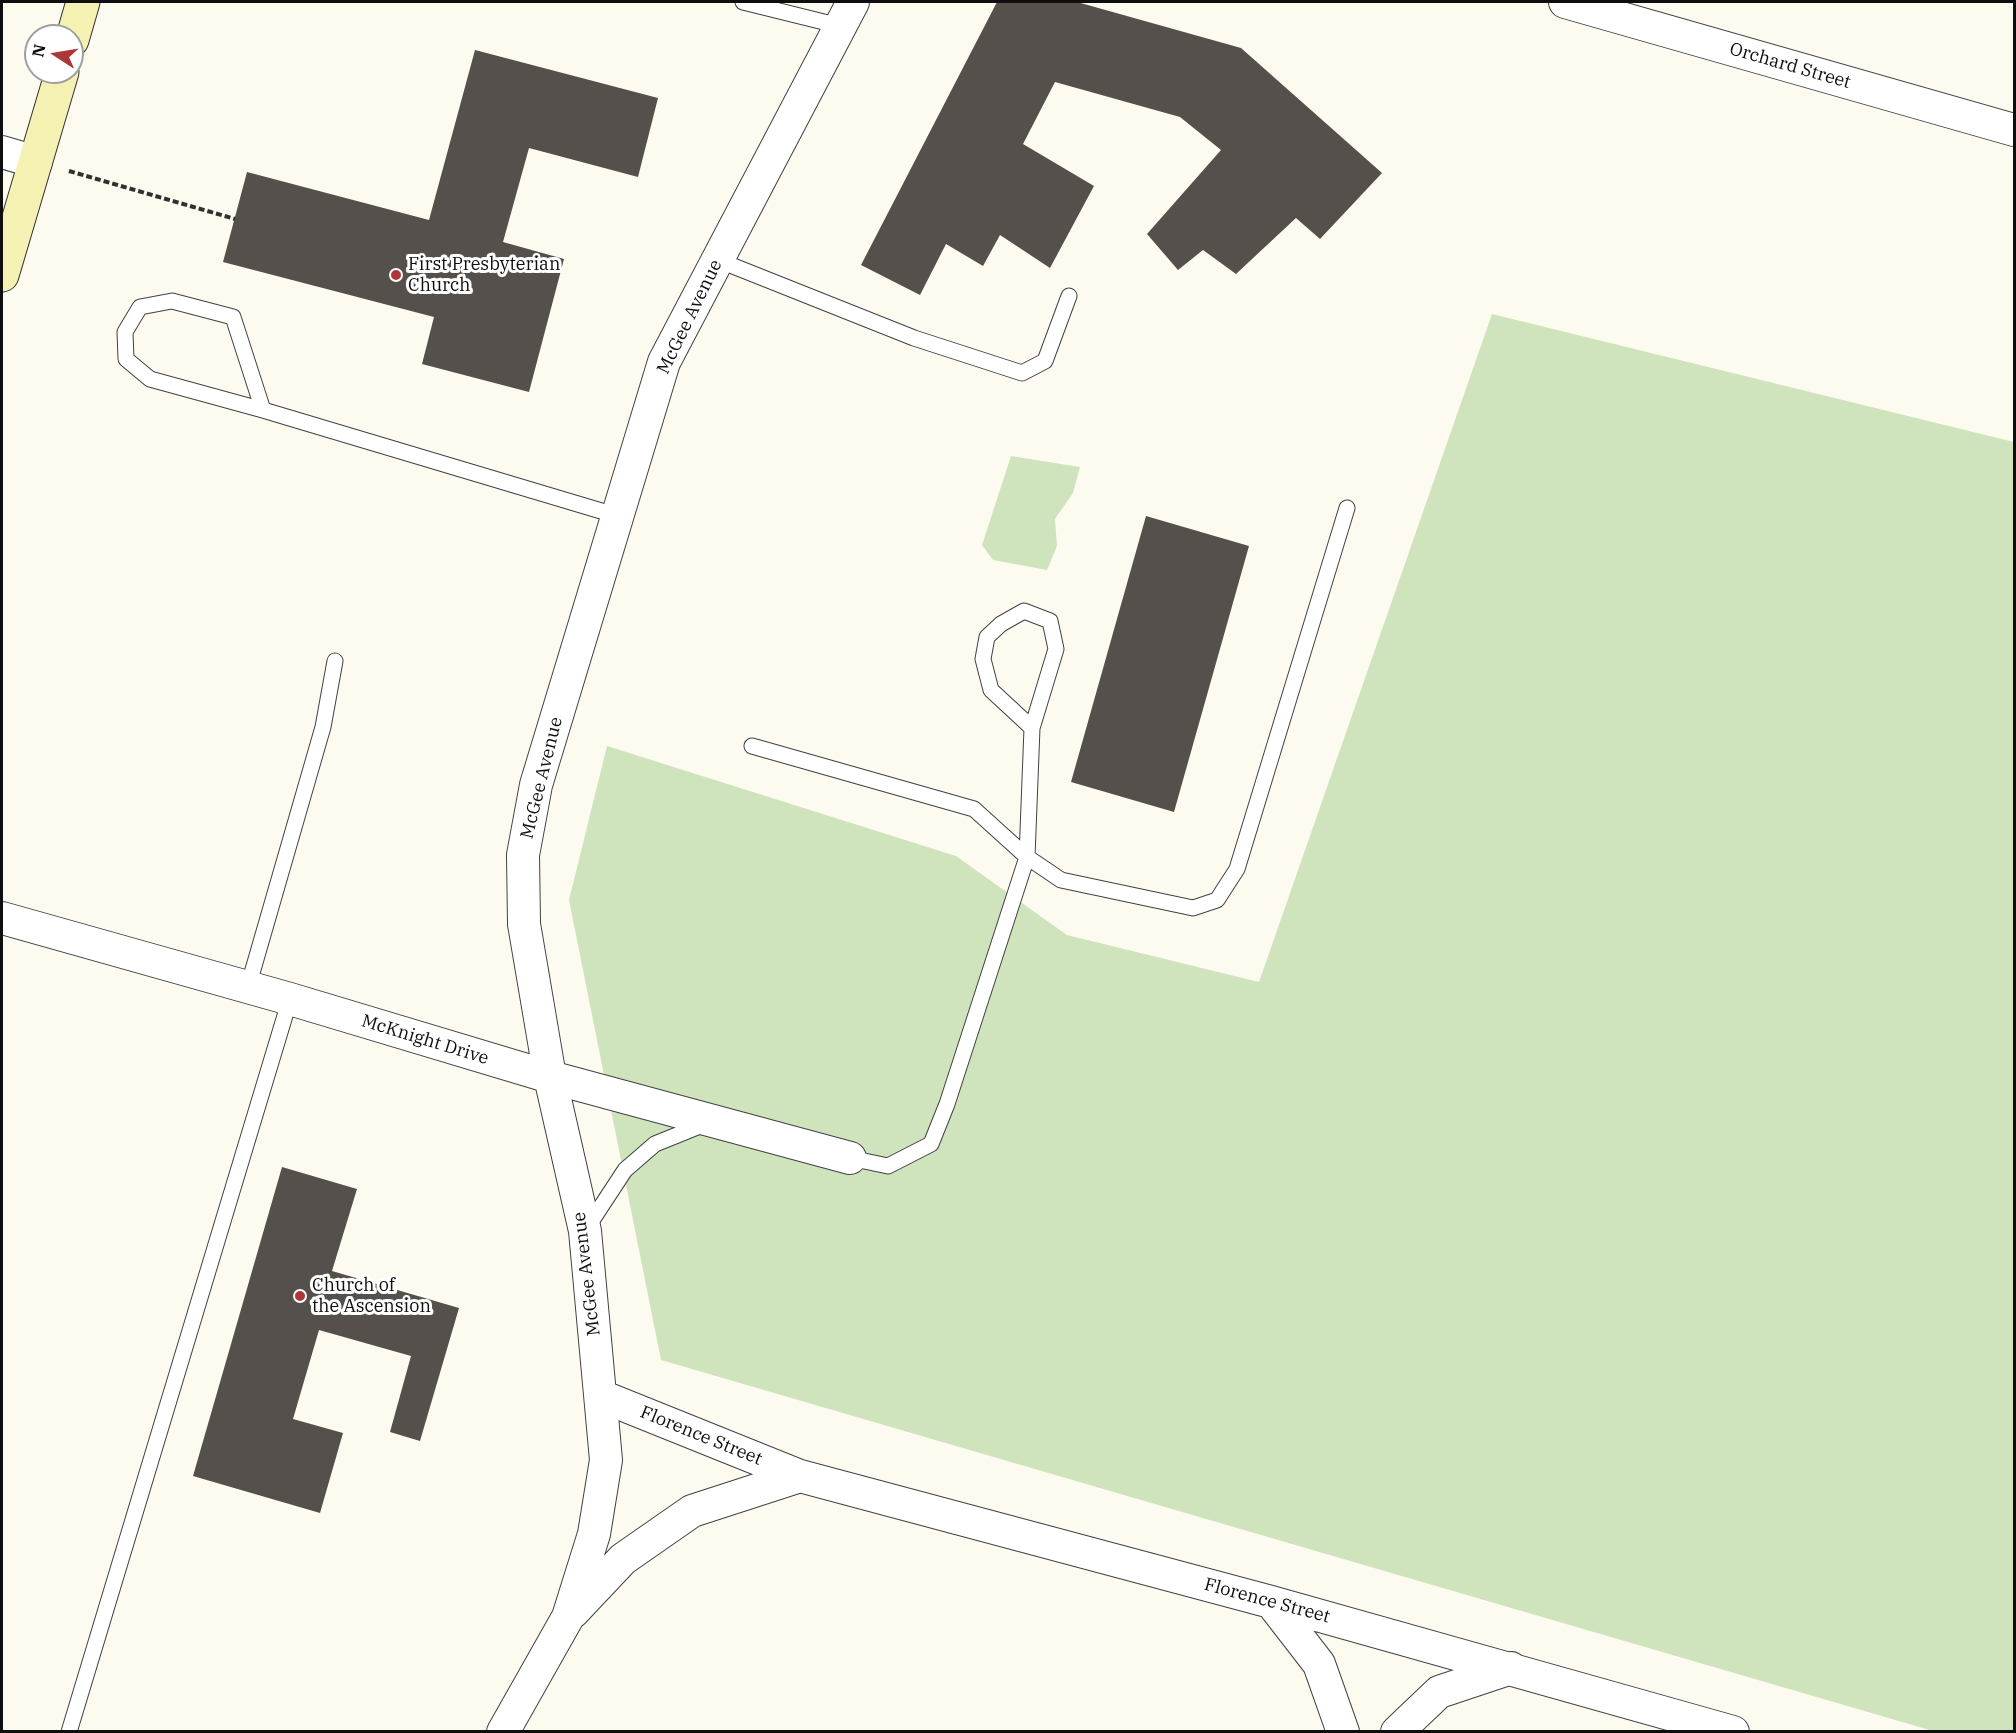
<!DOCTYPE html>
<html>
<head>
<meta charset="utf-8">
<style>
  body { margin:0 }
  #map { position:relative; width:2016px; height:1733px; overflow:hidden; background:#fdfbf0; font-family:"IBM Plex Serif",serif }
  canvas { display:block }
  .frame { position:absolute; inset:0; border:3px solid #0e0e0e; pointer-events:none }
  .north { position:absolute; left:24px; top:24px; width:60px; height:60px; box-sizing:border-box; background:#fff; border:2px solid #9f9f9f; border-radius:50%; rotate:282deg; font-size:16px; font-weight:700; line-height:24px; text-align:center; color:#0e0e0e }
  .north::after { content:''; display:block; margin:auto; width:21px; height:27px; background:#ad3736; clip-path:polygon(50% 0,100% 100%,50% 72%,0 100%) }
</style>
</head>
<body>
<div id="map">
<canvas width="2016" height="1733"></canvas>
<div class="frame"></div>
<div class="north">N</div>
</div>
<script>
const g = document.querySelector('canvas').getContext('2d');
g.lineJoin = 'round';
function fillPath(path, color) { g.fillStyle = color; g.fill(path, 'evenodd'); }
const poly = rows => new Path2D(rows.map(r => 'M' + r).join(''));
function strokePath(path, color, width, dash) { g.strokeStyle = color; g.lineWidth = width; g.lineCap = dash ? 'butt' : 'round'; g.setLineDash(dash || []); g.stroke(path); }
function label(font, color, halo, rows, align = 'center') {
  g.font = font + ' "IBM Plex Serif",serif'; g.lineWidth = 6; g.setLineDash([]); g.textBaseline = 'middle'; g.strokeStyle = halo; g.fillStyle = color; for (const [text, x, y, turn = 0] of rows) {
    g.save(); g.translate(x, y); g.rotate((+turn || 0) * Math.PI / 180); g.textAlign = isNaN(turn) ? turn : align; if (halo) g.strokeText(text, 0, 0); g.fillText(text, 0, 0); g.restore();
  }
}
fillPath(poly([
  [1492,314,2014,442,2014,1731,1933,1731,661,1360,569,900,607,746,956,856,1067,935,1259,982],
  [1011,456,1080,467,1073,493,1055,519,1057,546,1047,570,993,560,982,545]
]), '#cfe4bd');
fillPath(poly([
  [997,2,1077,2,1241,48,1382,173,1320,239,1296,218,1236,274,1203,250,1178,270,1147,234,1221,150,1180,117,1055,82,1023,144,1094,186,1050,268,1000,235,983,266,946,244,920,295,861,265],
  [475,50,658,98,638,177,529,148,503,242,564,259,529,392,422,364,434,317,223,262,247,172,429,220],
  [1146,516,1249,546,1174,812,1071,782],
  [282,1167,357,1189,332,1271,459,1308,420,1441,390,1432,411,1356,319,1330,293,1419,343,1433,320,1513,193,1476]
]), '#55504b');
const lane = poly([
  [743,2,840,26],
  [718,260,914,338,1022,373,1045,361,1069,296],
  [263,410,150,379,126,359,125,332,140,307,172,301,233,317,263,410,618,516],
  [752,746,974,809,1027,857,1061,880,1193,908,1217,900,1237,869,1347,508],
  [248,987,323,727,335,661],
  [850,1158,888,1166,931,1144,947,1104,1027,857,1032,728,1056,649,1050,621,1024,611,1001,624,987,637,983,659,991,690,1032,728],
  [587,1228,625,1170,655,1144,707,1123],
  [69,1732,290,999]
]);
const street = poly([
  [1565,2,2014,130],
  [2,152,36,162],
  [2,918,290,999,550,1077,850,1158],
  [601,1396,800,1476,1271,1602,1733,1732],
  [1271,1602,1319,1664,1343,1732],
  [573,1612,623,1559,692,1511,800,1476],
  [503,1732,568,1617,594,1534,606,1460,585,1231,550,1077,524,924,523,855,536,785,664,362,853,2],
  [1397,1732,1439,1692,1511,1668]
]);
const secondary = poly([
  [72,40,83,2],
  [2,275,62,72]
]);
strokePath(lane, '#414141', 17);
strokePath(street, '#414141', 34);
strokePath(secondary, '#303030', 35);
strokePath(poly([
  [69,171,235,219]
]), '#303030', 4, [6, 3]);
strokePath(lane, '#fff', 15);
strokePath(street, '#fff', 32);
strokePath(secondary, '#f5f1b3', 33);
for (const [x, y, r, color] of [
  [396,275,6,"#ad3736"],
  [300,1296,6,"#ad3736"]
]) { const dot = new Path2D(); dot.arc(x, y, r, 0, 2 * Math.PI); g.fillStyle = color; g.fill(dot); strokePath(dot, '#fff', 2); }
label('18px', '#0e0e0e', '#fff', [
  ["Orchard Street",1790,66,16],
  ["McGee Avenue",690,317,-64],
  ["McGee Avenue",542,778,-76],
  ["McKnight Drive",425,1040,17],
  ["McGee Avenue",587,1274,-97],
  ["Florence Street",701,1436,22],
  ["Florence Street",1267,1601,15]
]);
label('18px', '#0e0e0e', '#fff', [
  ["First Presbyterian",408,265],
  ["Church",408,286],
  ["Church of",312,1286],
  ["the Ascension",312,1307]
], 'left');
</script>
</body>
</html>
